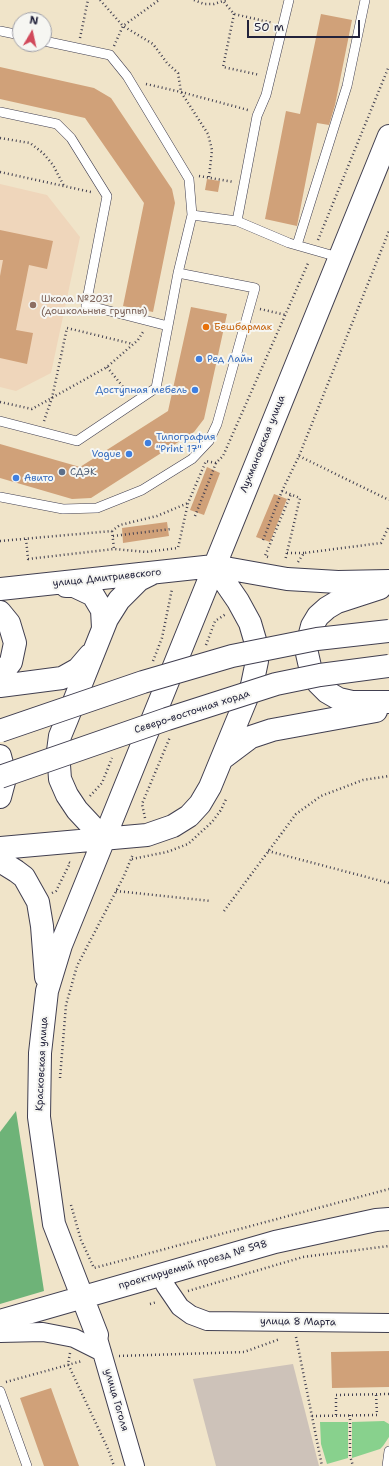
<!DOCTYPE html>
<html>
<head>
<meta charset="utf-8">
<style>
  body { margin:0 }
  #map { position:relative; width:389px; height:1466px; overflow:hidden; background:#f0e4c9; font-family:"Shantell Sans",sans-serif }
  canvas { display:block }
  .north { position:absolute; left:12px; top:12px; width:40px; height:40px; box-sizing:border-box; background:#f6f6f2; border:1px solid #a1a1a9; border-radius:50%; rotate:9deg; font-size:11px; font-weight:700; line-height:16px; text-align:center; color:#22223b }
  .north::after { content:''; display:block; margin:auto; width:14px; height:18px; background:#d1495b; clip-path:polygon(50% 0,100% 100%,50% 72%,0 100%) }
  .scale { position:absolute; left:247px; top:20px; width:113px; height:18px; box-sizing:border-box; border:2px solid #22223b; border-top:0; padding-left:5px; font-size:12px; line-height:14px; white-space:nowrap; color:#22223b; -webkit-text-stroke:3px #f6f6f2; paint-order:stroke }
</style>
</head>
<body>
<div id="map">
<canvas width="389" height="1466"></canvas>
<div class="north">N</div>
<div class="scale">50 m</div>
</div>
<script>
const g = document.querySelector('canvas').getContext('2d');
g.lineJoin = 'round';
function fillPath(path, color) { g.fillStyle = color; g.fill(path, 'evenodd'); }
const poly = rows => new Path2D(rows.map(r => 'M' + r).join(''));
function strokePath(path, color, width, dash) { g.strokeStyle = color; g.lineWidth = width; g.lineCap = dash ? 'butt' : 'round'; g.setLineDash(dash || []); g.stroke(path); }
function label(font, color, halo, rows, align = 'center') {
  g.font = font + ' "Shantell Sans",sans-serif'; g.lineWidth = 4; g.setLineDash([]); g.textBaseline = 'middle'; g.strokeStyle = halo; g.fillStyle = color; for (const [text, x, y, turn = 0] of rows) {
    g.save(); g.translate(x, y); g.rotate((+turn || 0) * Math.PI / 180); g.textAlign = isNaN(turn) ? turn : align; if (halo) g.strokeText(text, 0, 0); g.fillText(text, 0, 0); g.restore();
  }
}
fillPath(poly([
  [0,184,47,195,80,237,51,373,16,391,0,387]
]), '#efd6bb');
fillPath(poly([
  [293,1364,319,1466,216,1466,193,1379]
]), '#cdc2b9');
fillPath(poly([
  [384,1421,389,1424,389,1437,383,1446,380,1449,352,1458,352,1422],
  [320,1422,348,1422,348,1458,327,1464,321,1444]
]), '#88d18d');
fillPath(poly([
  [16,1111,44,1291,0,1304,0,1132]
]), '#6eb378');
fillPath(poly([
  [321,14,352,20,335,105,329,125,317,123,297,226,265,219,286,111,300,114],
  [0,67,94,88,111,98,172,189,175,203,153,312,123,306,144,203,85,118,0,99],
  [207,179,220,181,218,192,205,190],
  [0,230,53,241,47,269,29,265,16,330,33,333,27,364,0,358,0,276,3,260,0,260],
  [191,307,227,314,204,419,194,432,91,498,72,499,0,478,0,444,80,467,168,411],
  [207,467,220,473,204,515,190,510],
  [274,494,287,499,270,542,256,537],
  [167,522,169,536,123,543,122,528],
  [389,1351,389,1387,332,1388,331,1352],
  [51,1388,79,1466,44,1466,20,1398]
]), '#d0a179');
const service = poly([
  [0,31,20,35],
  [44,41,110,55,127,76,189,179,192,215,237,221,257,116,266,95,289,0],
  [0,112,57,124,71,138,107,196,86,305,168,326,156,388,77,441,0,421],
  [237,221,289,243,338,257],
  [297,245,347,86,365,0],
  [178,273,192,215],
  [0,497,63,509,97,508,142,490,192,459,209,441,217,424,255,288,178,273,168,326],
  [0,1391,27,1466],
  [387,1466,389,1451]
]);
const minor = poly([
  [166,1273,165,1285,180,1307,191,1315,207,1321,389,1323],
  [0,1333,43,1332,74,1338,102,1352],
  [97,1335,135,1466]
]);
const tertiary = poly([
  [66,586,74,586,93,595,102,610,103,628],
  [380,588,337,602,327,608,318,616,312,626,306,649,311,671,318,683,327,692,339,699,352,702,389,702],
  [0,589,214,566,287,579,338,582,389,581],
  [0,612,9,623,15,643,11,662,0,676],
  [0,686,62,678,78,669,90,655],
  [0,756,4,771,4,782,0,797],
  [223,758,251,737,272,730,376,711],
  [104,839,77,810,67,795,60,779,58,751,60,736,67,719,107,619,119,600,139,580,151,574],
  [0,848,147,835,173,826,189,816,200,804,210,787,252,685,257,661,255,640,250,623,238,601,214,566],
  [0,861,16,871,24,877,38,902,42,926,46,977],
  [0,1321,275,1242,376,1220,389,1219],
  [97,1335,54,1224,39,1117,40,1053,47,991,61,945,389,136]
]);
strokePath(service, '#413f50', 10);
strokePath(minor, '#413f50', 20);
strokePath(tertiary, '#413f50', 24);
strokePath(poly([
  [100,0,123,26,153,44,167,63,178,73,181,92,208,134,212,150,209,177],
  [194,0,204,4,214,4,226,0],
  [224,2,234,14,273,23],
  [234,14,223,67,260,75],
  [80,38,88,0],
  [114,46,123,26,159,0],
  [146,84,181,92,248,110],
  [0,138,30,143,43,153,53,165,64,186],
  [0,172,91,192],
  [199,176,234,182],
  [318,240,389,66],
  [260,309,286,315],
  [107,367,128,393],
  [0,402,32,409,107,367,138,340,143,332],
  [44,421,52,398,67,328,133,344],
  [299,456,389,500],
  [282,491,300,498,285,561],
  [195,516,216,463],
  [112,531,114,549],
  [113,536,171,529],
  [26,539,28,559,114,549,146,552,178,548,188,503,206,461,216,463,223,456,309,261],
  [263,540,282,491,299,456,389,231],
  [0,541,112,531,120,525,157,516,188,503],
  [287,553,304,553],
  [268,557,265,556,291,494],
  [298,562,304,553,381,543,389,526],
  [206,645,215,621,226,614],
  [153,661,162,638,172,589],
  [90,796,102,783,112,758],
  [145,818,142,804,170,737],
  [268,851,389,883],
  [132,859,167,852,188,844,212,822,221,810,227,797],
  [116,891,211,901],
  [52,893,56,891,70,863,67,861],
  [224,911,296,814,321,796,363,780,389,776],
  [60,1078,66,1005,77,966,124,876,133,854],
  [71,1205,81,1240,94,1268,389,1189],
  [188,1291,303,1257,389,1246],
  [150,1304,157,1302],
  [296,1337,322,1466],
  [70,1353,68,1364,108,1449,114,1466],
  [119,1356,244,1352,280,1339],
  [6,1382,82,1361],
  [336,1415,336,1395,389,1394],
  [350,1415,350,1456,353,1466],
  [312,1416,377,1415,376,1394]
]), '#413f50', 2.5, [1, 3]);
strokePath(service, '#fff', 9);
strokePath(minor, '#fff', 18);
strokePath(tertiary, '#fff', 22);
const trunkBridge = poly([
  [0,731,143,682,232,656,317,639,389,631],
  [0,777,167,719,276,684,320,675,389,666]
]);
strokePath(trunkBridge, '#413f50', 24, []);
strokePath(trunkBridge, '#fff', 22);
for (const [x, y, r, color] of [
  [33,305,4,"#8d6e63"],
  [206,327,4,"#e8710a"],
  [199,359,4,"#3f7fe0"],
  [195,390,4,"#3f7fe0"],
  [148,443,4,"#3f7fe0"],
  [129,454,4,"#3f7fe0"],
  [62,472,4,"#5c6f8a"],
  [16,478,4,"#3f7fe0"]
]) { const dot = new Path2D(); dot.arc(x, y, r, 0, 2 * Math.PI); g.fillStyle = color; g.fill(dot); strokePath(dot, '#f6f6f2', 1.5); }
label('10px', '#785e54', '#f6f6f2', [
  ["Школа №2031",41,299],
  ["(дошкольные группы)",41,311]
], 'left');
label('10px', '#c56008', '#f6f6f2', [
  ["Бешбармак",214,327]
], 'left');
label('10px', '#366cbe', '#f6f6f2', [
  ["Ред Лайн",207,359],
  ["Доступная мебель",187,390,"right"],
  ["Типография",156,437],
  ["\"Print 17\"",156,449],
  ["Vogue",121,454,"right"],
  ["Авито",24,478]
], 'left');
label('10px', '#22223b', '#f6f6f2', [
  ["Лухмановская улица",263,444,-68],
  ["улица Дмитриевского",107,578,-6],
  ["Северо-восточная хорда",192,712,-18],
  ["Красковская улица",42,1064,-87],
  ["проектируемый проезд № 598",193,1265,-16],
  ["улица 8 Марта",298,1322,1],
  ["улица Гоголя",116,1400,74]
]);
label('10px', '#4e5e75', '#f6f6f2', [
  ["СДЭК",70,472]
], 'left');
</script>
</body>
</html>
